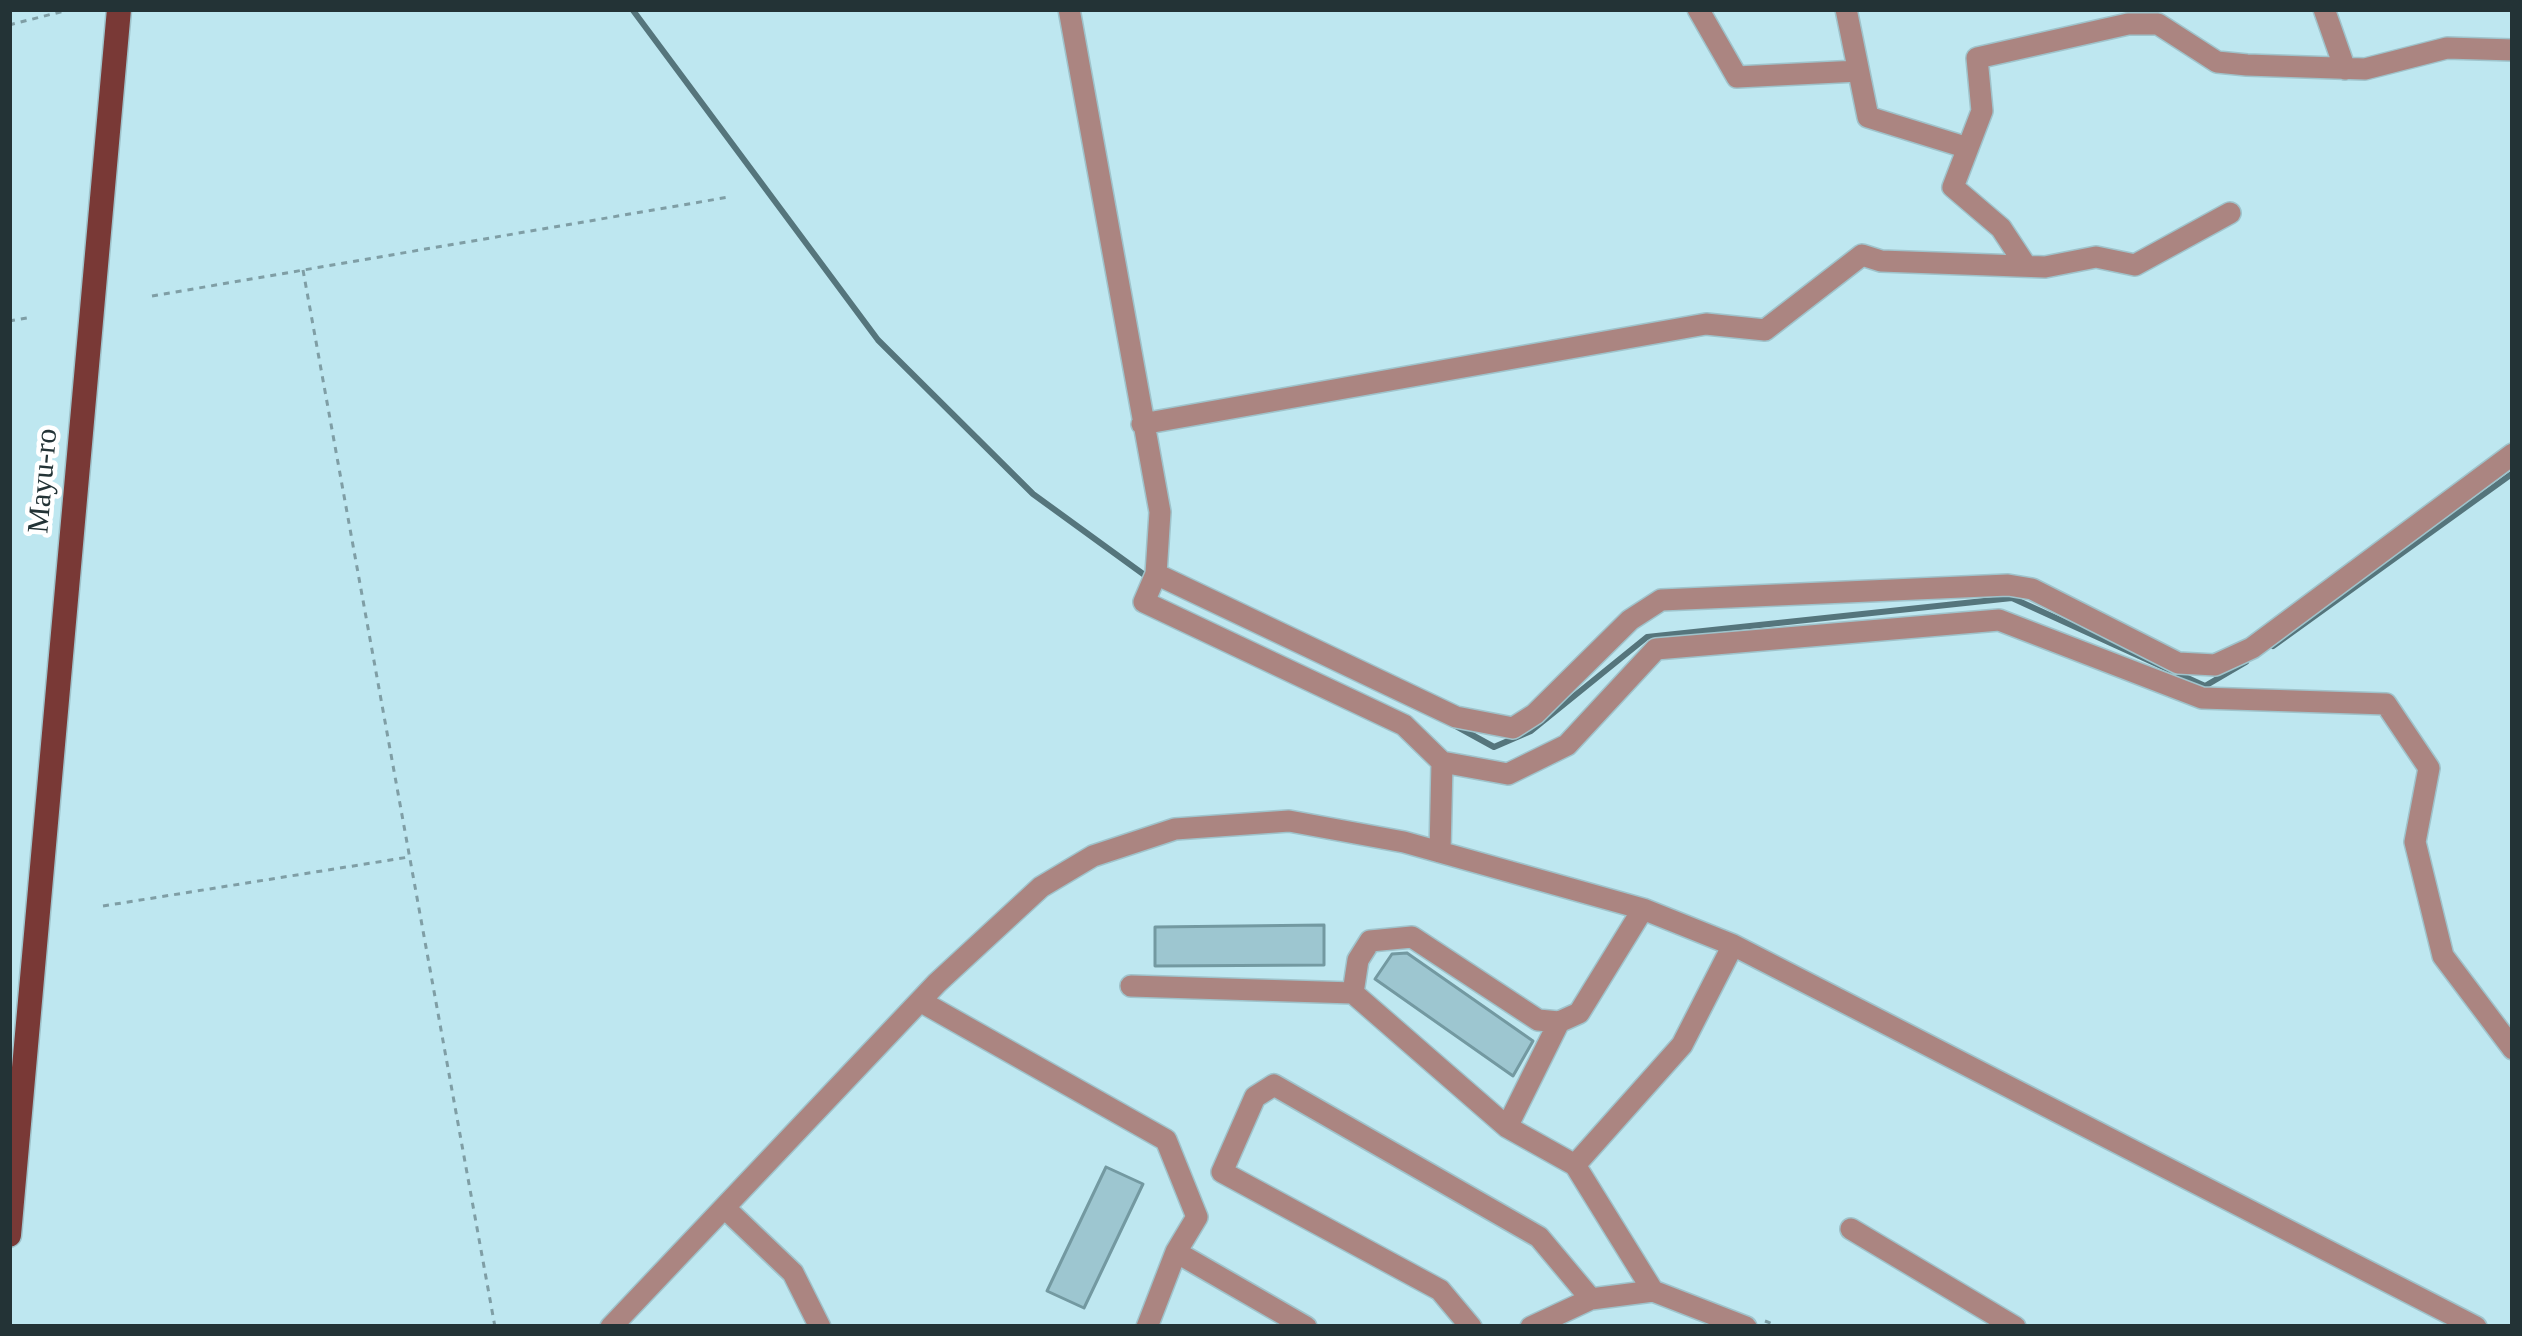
<!DOCTYPE html>
<html>
<head>
<meta charset="utf-8">
<style>
  body { margin:0 }
  #map { position:relative; width:2522px; height:1336px; overflow:hidden; background:#bee7f0; font-family:"Times New Roman",serif }
  canvas { display:block }
  .frame { position:absolute; inset:0; border:12px solid #233336; pointer-events:none }
</style>
</head>
<body>
<div id="map">
<canvas width="2522" height="1336"></canvas>
<div class="frame"></div>
</div>
<script>
const g = document.querySelector('canvas').getContext('2d');
g.lineJoin = 'round';
const poly = rows => new Path2D(rows.map(r => 'M' + r).join(''));
function strokePath(path, color, width, dash) { g.strokeStyle = color; g.lineWidth = width; g.lineCap = dash ? 'butt' : 'round'; g.setLineDash(dash || []); g.stroke(path); }
function fillPath(path, color) { g.fillStyle = color; g.fill(path, 'evenodd'); }
function label(font, color, halo, rows, align = 'center') {
  g.font = font + ' "Times New Roman",serif'; g.lineWidth = 9; g.setLineDash([]); g.textBaseline = 'middle'; g.strokeStyle = halo; g.fillStyle = color; for (const [text, x, y, turn = 0] of rows) {
    g.save(); g.translate(x, y); g.rotate((+turn || 0) * Math.PI / 180); g.textAlign = isNaN(turn) ? turn : align; if (halo) g.strokeText(text, 0, 0); g.fillText(text, 0, 0); g.restore();
  }
}
strokePath(poly([
  [632,9,878,340,1033,494,1150,579],
  [2273,646,2513,473],
  [1454,725,1494,747,1531,731,1647,637,2012,598,2205,686,2246,662]
]), '#55757c', 6);
const building = poly([
  [1324,925,1324,965,1155,966,1155,927,1324,925],
  [1407,953,1533,1041,1513,1076,1375,979,1392,954,1407,953],
  [1106,1167,1143,1184,1084,1308,1047,1291,1106,1167]
]);
fillPath(building, '#9dc6d0');
strokePath(building, '#7399a1', 3);
const minor = poly([
  [1069,9,1160,512,1156,574,1144,602,1404,725,1442,762,1508,774,1567,745,1656,649,1999,620,2202,698,2386,704,2429,768,2415,842,2443,956,2513,1049],
  [1698,9,1737,77,1858,71],
  [1846,9,1868,117,1968,148],
  [2324,9,2345,69],
  [2026,266,2001,228,1953,187,1982,111,1977,58,2128,24,2158,24,2217,62,2247,65,2365,69,2447,48,2513,50],
  [1142,424,1706,324,1765,330,1862,255,1881,261,2045,267,2096,257,2135,265,2230,213],
  [1156,574,1456,717,1513,728,1535,714,1630,620,1661,600,2008,585,2032,589,2178,663,2215,665,2252,648,2513,454],
  [1440,852,1442,762],
  [1131,986,1353,993,1507,1127,1575,1165,1653,1291],
  [1353,993,1358,960,1370,941,1412,937,1538,1020,1559,1022,1579,1013,1643,909],
  [920,1001,1166,1140,1197,1217,1176,1252,1306,1327],
  [1507,1127,1559,1022],
  [1575,1165,1682,1045,1733,945],
  [727,1210,793,1273,820,1327],
  [1851,1229,2015,1327],
  [611,1327,937,983,1041,887,1093,856,1175,829,1289,821,1404,842,1643,909,1733,945,2476,1327],
  [1147,1327,1176,1252],
  [1471,1327,1440,1290,1222,1172,1255,1097,1274,1085,1539,1237,1591,1299],
  [1531,1327,1591,1299,1653,1291,1746,1327]
]);
const major = poly([
  [9,1235,119,9]
]);
strokePath(minor, '#9fc3cb', 24);
strokePath(major, '#9fc3cb', 27);
strokePath(poly([
  [9,25,72,9],
  [303,270,495,1327],
  [152,296,729,197],
  [9,321,27,318],
  [103,906,409,857],
  [1765,1321,1780,1327]
]), '#7f9ea5', 3, [6, 6]);
strokePath(minor, '#ab8581', 21);
strokePath(major, '#793936', 24);
label('30px', '#233336', '#fff', [
  ["Mayu-ro",44,481,-85]
]);
</script>
</body>
</html>
